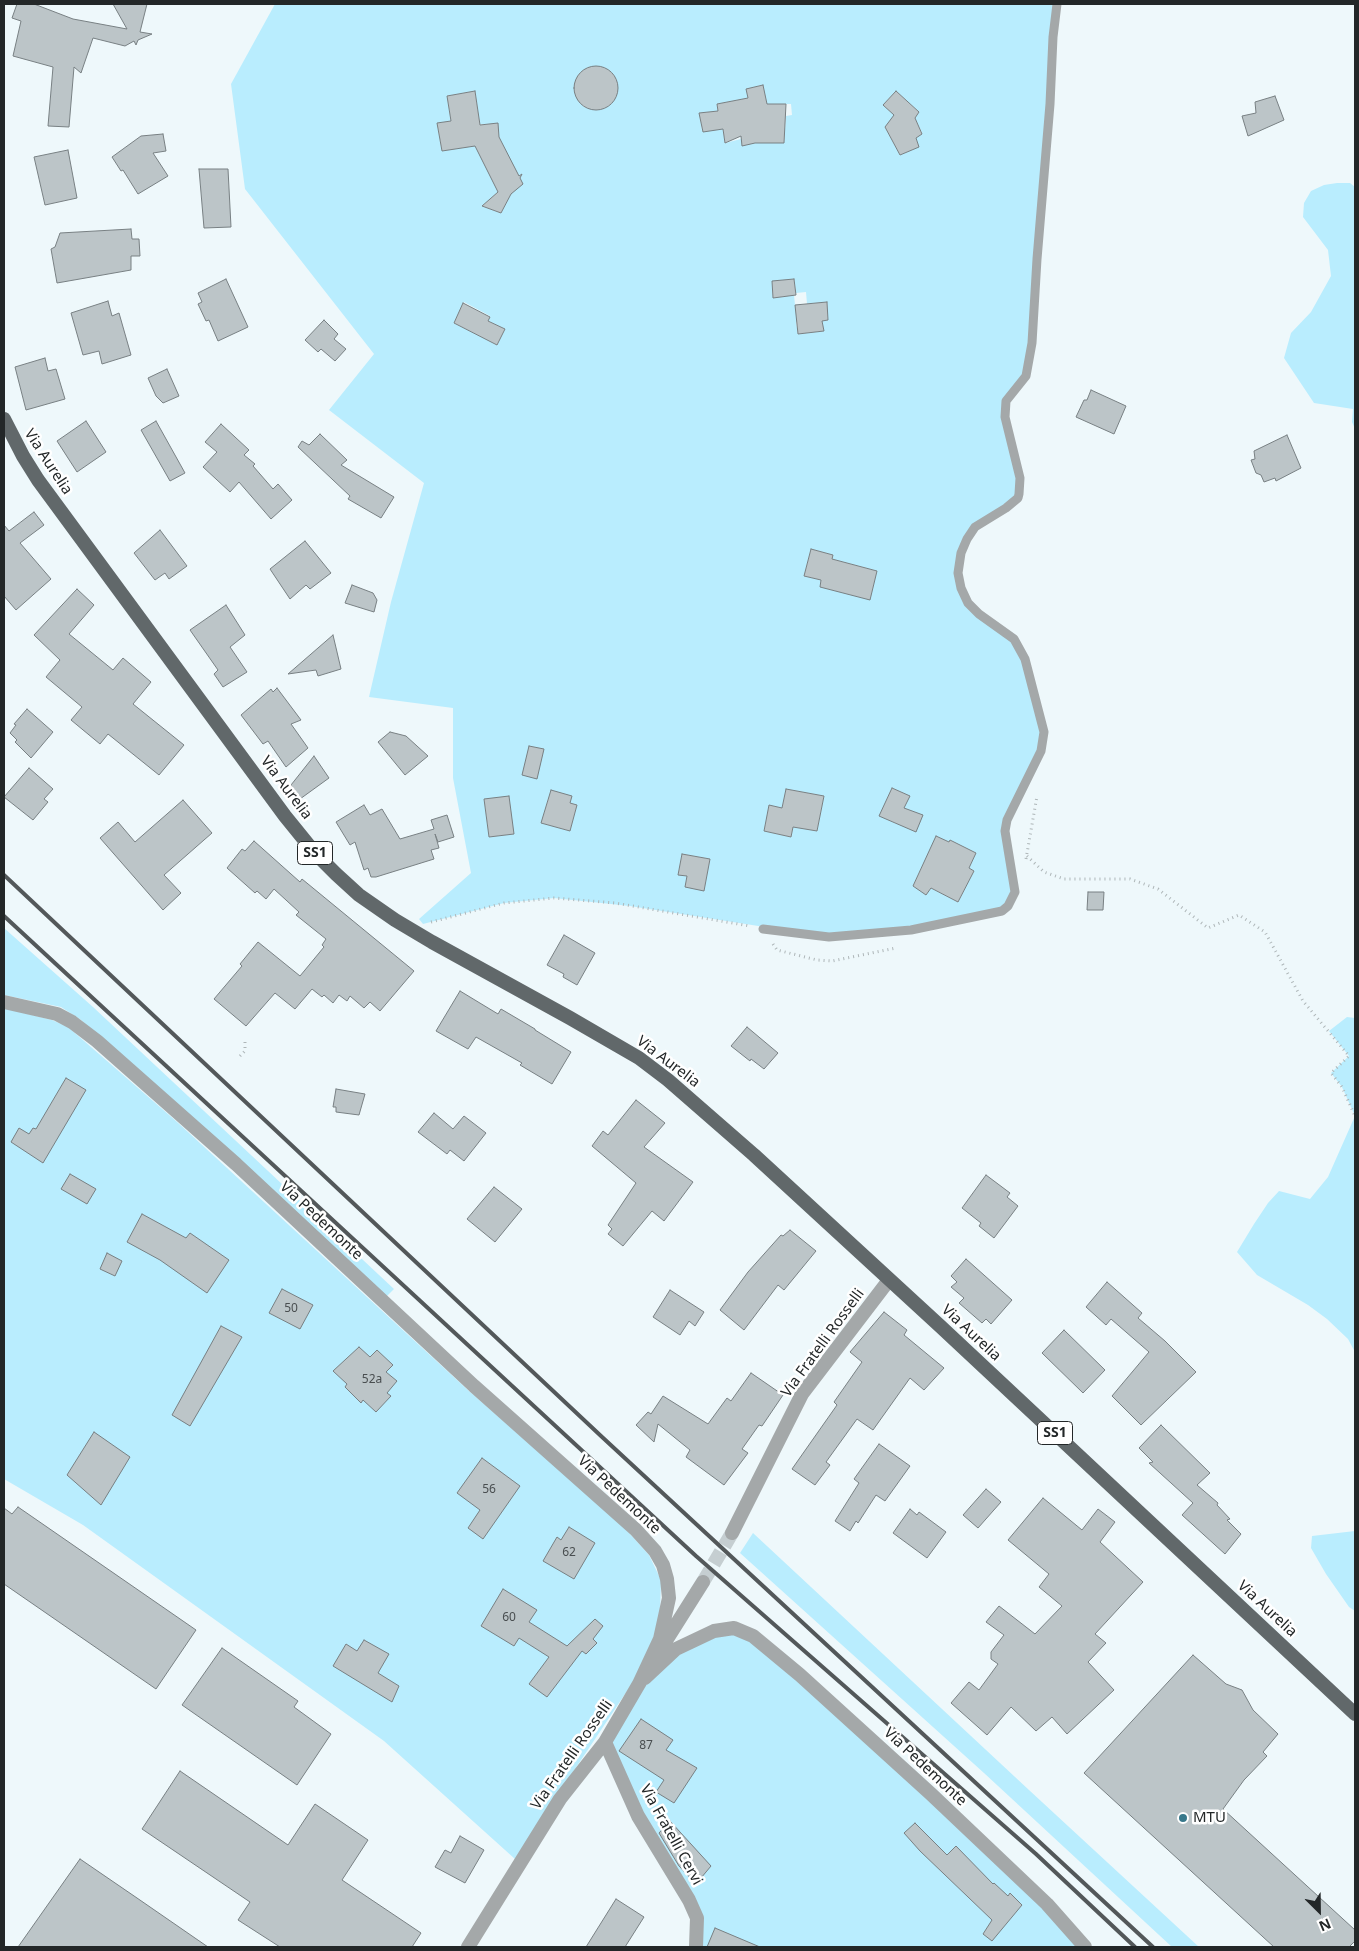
<!DOCTYPE html>
<html>
<head>
<meta charset="utf-8">
<style>
  body { margin:0 }
  #map { position:relative; width:1359px; height:1951px; overflow:hidden; background:#eef8fb; font-family:"Noto Sans",sans-serif }
  canvas { display:block }
  .frame { position:absolute; inset:0; border:5px solid #232728; pointer-events:none }
  .north { position:absolute; left:1294px; top:1886px; width:50px; height:50px; -webkit-text-stroke:4px #fff; paint-order:stroke; rotate:157deg; font-size:14px; font-weight:700; line-height:20px; text-align:center; color:#232728 }
  .north::after { content:''; display:block; margin:auto; width:18px; height:22px; background:#232728; clip-path:polygon(50% 0,100% 100%,50% 72%,0 100%) }
</style>
</head>
<body>
<div id="map">
<canvas width="1359" height="1951"></canvas>
<div class="frame"></div>
<div class="north">N</div>
</div>
<script>
const g = document.querySelector('canvas').getContext('2d');
g.lineJoin = 'round';
function fillPath(path, color) { g.fillStyle = color; g.fill(path, 'evenodd'); }
const poly = rows => new Path2D(rows.map(r => 'M' + r).join(''));
function strokePath(path, color, width, dash) { g.strokeStyle = color; g.lineWidth = width; g.lineCap = dash ? 'butt' : 'round'; g.setLineDash(dash || []); g.stroke(path); }
function label(font, color, halo, rows, align = 'center') {
  g.font = font + ' "Noto Sans",sans-serif'; g.lineWidth = 5; g.setLineDash([]); g.textBaseline = 'middle'; g.strokeStyle = halo; g.fillStyle = color; for (const [text, x, y, turn = 0] of rows) {
    g.save(); g.translate(x, y); g.rotate((+turn || 0) * Math.PI / 180); g.textAlign = isNaN(turn) ? turn : align; if (halo) g.strokeText(text, 0, 0); g.fillText(text, 0, 0); g.restore();
  }
}
fillPath(poly([
  [275,4,1057,4,1026,376,1006,401,1016,458,1018,498,967,539,958,573,968,603,1014,639,1042,720,1042,748,1007,820,1015,892,1008,906,911,930,829,937,630,906,554,898,504,903,423,924,419,919,471,873,453,778,453,708,369,697,391,602,424,483,329,410,374,354,245,189,231,84],
  [594,67,601,67,612,74,617,86,617,93,610,105,598,110,584,107,576,96,574,90,577,77,582,71],
  [762,85,767,104,791,104,792,115,786,116,784,143,761,143,739,122,741,139,725,143,723,129,702,131,700,113,718,111,717,104,748,98,747,89],
  [475,91,480,124,498,124,499,141,442,151,437,124,451,121,447,96],
  [896,91,919,112,915,118,922,133,916,138,918,147,900,155,885,127,898,118,883,105],
  [498,192,511,194,501,213,482,206],
  [794,279,796,293,806,292,807,304,827,302,828,320,822,321,823,331,798,334,796,322,803,321,801,304,795,305,794,295,773,298,772,282],
  [464,302,490,316,488,321,505,329,497,345,454,323],
  [811,549,833,555,832,559,877,571,870,599,820,587,821,580,804,576],
  [892,788,909,796,897,824,880,816],
  [786,789,824,796,817,831,793,827,791,837,764,831,769,806,782,808],
  [572,796,570,803,577,805,570,831,542,823,548,799],
  [484,799,513,834,489,837],
  [944,840,949,842,950,840,976,853,969,868,974,871,958,902,931,888,926,894,913,886,923,864],
  [682,854,710,859,704,890,685,887,687,876,678,874],
  [1337,183,1350,183,1355,187,1355,429,1352,422,1353,409,1314,403,1284,358,1291,333,1311,312,1331,276,1328,250,1303,217,1304,203,1311,191,1324,185],
  [4,928,93,1007,394,1289,386,1297,239,1160,81,1020,61,1007,4,995],
  [4,1008,52,1020,68,1027,176,1121,469,1391,622,1525,649,1555,661,1580,660,1614,655,1636,633,1682,515,1859,384,1741,83,1525,4,1479],
  [1347,1017,1355,1018,1355,1352,1348,1339,1327,1319,1308,1305,1257,1275,1237,1252,1254,1224,1268,1203,1279,1191,1310,1199,1328,1177,1355,1116,1342,1087,1331,1073,1349,1056,1329,1031],
  [1355,1531,1355,1611,1349,1607,1326,1574,1311,1548,1312,1536],
  [753,1533,1029,1790,1199,1947,1172,1947,984,1773,740,1553],
  [733,1633,751,1640,797,1678,1044,1907,1078,1947,700,1947,702,1936,610,1742,642,1687,678,1653,715,1635]
]), '#b9edfe');
const building = poly([
  [17,4,34,4,73,19,127,29,113,4,147,4,140,32,152,34,138,40,136,45,134,41,125,46,93,38,81,73,74,67,69,127,48,126,53,67,13,56,21,21,12,18,17,4],
  '574 88a22 22 0 1 1 44 0a22 22 0 1 1-44 0Z',
  [763,85,767,104,786,104,784,143,755,143,742,146,741,136,725,143,723,129,703,132,699,113,718,111,717,104,748,98,746,89,763,85],
  [475,91,480,125,498,123,499,137,519,176,522,174,520,178,523,184,511,194,501,213,482,206,498,192,475,146,442,151,437,123,451,121,447,96,475,91],
  [896,91,919,112,915,118,922,134,916,138,919,147,900,155,885,127,894,115,883,105,896,91],
  [1275,96,1284,120,1248,136,1242,116,1256,113,1255,102,1275,96],
  [163,134,166,151,153,153,168,176,138,194,123,170,121,171,112,157,141,136,163,134],
  [68,150,77,198,45,205,34,157,68,150],
  [199,169,228,169,231,227,204,228,199,169],
  [131,229,132,239,139,239,140,256,131,256,131,270,57,283,51,249,55,247,60,233,131,229],
  [226,279,248,327,218,341,209,320,206,321,198,304,202,302,198,293,226,279],
  [794,279,796,295,773,298,772,281,794,279],
  [108,301,112,316,119,313,131,355,102,364,99,351,83,355,71,313,108,301],
  [827,302,828,320,822,321,824,331,798,334,795,305,827,302],
  [463,303,490,317,488,321,505,329,497,345,454,323,463,303],
  [324,320,338,334,334,339,346,349,335,361,321,349,318,352,305,340,324,320],
  [45,358,48,371,56,369,65,399,26,410,15,367,45,358],
  [167,369,179,396,163,403,156,396,148,378,167,369],
  [1091,390,1126,406,1114,434,1076,417,1084,400,1087,400,1091,390],
  [86,421,106,452,77,472,57,441,86,421],
  [156,421,185,473,170,481,141,430,156,421],
  [221,424,249,450,244,455,255,464,253,466,273,489,278,484,292,500,271,519,239,482,230,492,203,467,217,452,205,442,221,424],
  [320,434,347,460,341,465,394,497,381,518,348,499,350,496,298,447,302,441,309,445,320,434],
  [1287,435,1301,468,1276,481,1275,478,1264,482,1261,475,1256,473,1251,460,1255,459,1254,451,1287,435],
  [34,512,44,525,20,543,51,579,16,610,4,596,4,525,9,531,34,512],
  [160,530,187,566,169,579,165,573,155,580,134,553,160,530],
  [305,541,331,573,310,589,306,585,290,599,270,569,305,541],
  [811,549,833,555,832,559,877,571,870,600,820,587,821,580,804,576,811,549],
  [352,585,373,593,377,600,374,612,345,603,352,585],
  [77,589,94,605,69,634,113,670,123,658,151,682,133,704,184,745,159,775,108,734,100,744,71,720,82,707,46,677,60,660,34,635,77,589],
  [226,605,245,635,230,647,247,672,223,687,214,674,218,670,190,630,226,605],
  [333,635,341,669,318,676,316,670,288,674,333,635],
  [277,688,301,720,291,724,308,748,286,767,268,741,263,744,241,715,271,689,273,692,277,688],
  [27,709,53,732,31,758,15,742,17,740,10,733,16,725,14,724,27,709],
  [390,732,406,736,428,756,405,775,378,742,390,732],
  [529,746,544,749,537,779,522,775,529,746],
  [314,756,329,778,300,799,291,785,314,756],
  [29,768,53,789,44,799,48,802,33,820,4,797,29,768],
  [892,788,910,796,904,808,923,815,916,832,879,816,892,788],
  [786,789,824,796,817,831,793,827,791,837,764,831,769,805,782,808,786,789],
  [551,790,572,796,570,803,577,805,570,831,541,823,551,790],
  [509,796,514,834,489,837,484,799,509,796],
  [183,800,212,833,164,875,181,893,163,910,100,838,118,822,135,842,183,800],
  [364,805,370,815,382,809,400,839,434,829,431,820,447,815,454,837,438,842,435,834,439,848,431,850,434,859,376,877,371,877,368,868,364,870,355,842,350,845,336,822,364,805],
  [936,836,949,842,950,840,976,853,969,868,974,871,958,902,931,888,926,895,913,886,936,836],
  [254,841,300,882,302,879,414,971,380,1011,370,1002,364,1008,350,996,347,1001,339,995,333,1003,324,995,322,997,312,989,295,1009,275,993,246,1026,214,999,242,966,240,964,258,942,300,976,324,947,322,945,326,939,296,915,299,912,274,889,266,899,257,891,255,893,227,868,242,849,245,851,254,841],
  [682,854,710,859,704,891,685,887,687,876,678,875,682,854],
  [1088,892,1104,892,1103,910,1087,910,1088,892],
  [564,935,595,953,577,985,563,977,564,974,547,965,564,935],
  [460,991,498,1014,501,1009,535,1029,535,1030,571,1052,552,1084,520,1065,522,1063,476,1037,468,1049,436,1031,460,991],
  [747,1027,778,1053,764,1069,751,1059,750,1061,731,1046,747,1027],
  [66,1078,86,1090,43,1163,11,1142,19,1128,29,1134,33,1128,36,1129,66,1078],
  [336,1089,365,1094,359,1115,336,1112,336,1107,333,1107,336,1089],
  [636,1100,665,1123,644,1147,693,1182,664,1221,652,1211,623,1246,608,1234,612,1229,608,1225,636,1183,592,1146,603,1131,608,1135,636,1100],
  [434,1113,453,1129,464,1116,486,1133,464,1161,450,1150,447,1154,418,1132,434,1113],
  [70,1174,96,1189,87,1204,61,1189,70,1174],
  [986,1175,1010,1193,1007,1197,1018,1206,994,1238,979,1226,981,1223,962,1208,986,1175],
  [494,1187,522,1209,495,1242,467,1219,494,1187],
  [142,1214,186,1238,190,1233,229,1260,207,1293,160,1260,127,1242,142,1214],
  [790,1230,816,1251,784,1290,778,1285,744,1330,720,1310,748,1272,781,1235,783,1236,790,1230],
  [107,1253,122,1261,115,1276,100,1269,107,1253],
  [966,1259,1012,1300,991,1324,986,1319,982,1323,959,1303,964,1298,951,1287,957,1282,951,1276,966,1259],
  [1107,1282,1142,1313,1138,1318,1165,1341,1196,1372,1141,1425,1112,1396,1149,1352,1111,1319,1106,1325,1086,1307,1107,1282],
  [282,1289,313,1305,300,1329,269,1313,282,1289],
  [670,1290,704,1312,695,1326,689,1321,680,1335,653,1317,670,1290],
  [884,1312,907,1330,904,1335,944,1368,924,1390,910,1378,873,1430,857,1419,826,1462,830,1465,815,1485,792,1469,837,1405,834,1402,862,1362,850,1352,884,1312],
  [221,1326,242,1337,190,1426,172,1415,221,1326],
  [1064,1330,1105,1370,1083,1393,1042,1353,1064,1330],
  [359,1347,370,1357,377,1350,393,1365,386,1372,397,1381,387,1393,391,1396,376,1412,363,1400,361,1403,345,1387,347,1384,333,1371,359,1347],
  [751,1373,783,1395,762,1426,759,1425,742,1449,748,1453,724,1485,686,1457,690,1450,658,1424,654,1442,636,1425,648,1412,651,1414,663,1396,708,1424,727,1398,731,1401,751,1373],
  [1161,1425,1210,1473,1197,1485,1218,1503,1217,1505,1230,1519,1227,1520,1241,1534,1225,1554,1182,1515,1193,1503,1149,1463,1153,1462,1139,1448,1161,1425],
  [94,1432,130,1457,101,1505,67,1475,94,1432],
  [879,1444,910,1466,885,1501,876,1495,858,1523,856,1521,850,1531,835,1521,859,1483,854,1479,879,1444],
  [482,1458,520,1486,483,1539,468,1528,480,1510,457,1493,482,1458],
  [986,1489,1001,1502,978,1528,963,1515,986,1489],
  [1043,1498,1082,1530,1098,1509,1115,1522,1100,1542,1143,1582,1095,1634,1106,1643,1088,1662,1114,1690,1067,1734,1052,1717,1036,1731,1011,1707,987,1735,951,1703,969,1682,979,1690,998,1664,991,1659,991,1652,1004,1635,986,1622,999,1606,1035,1634,1062,1606,1039,1587,1049,1574,1008,1540,1043,1498],
  [18,1507,196,1630,156,1689,4,1584,4,1508,12,1514,18,1507],
  [910,1509,917,1515,919,1512,946,1532,927,1558,893,1533,910,1509],
  [569,1527,595,1543,574,1579,543,1561,557,1537,561,1540,569,1527],
  [503,1589,537,1610,529,1622,567,1646,595,1619,603,1626,593,1639,597,1643,586,1654,582,1651,547,1697,529,1684,549,1657,519,1638,514,1646,481,1626,503,1589],
  [364,1640,389,1654,378,1673,399,1686,392,1702,333,1666,346,1644,357,1651,364,1640],
  [222,1648,298,1701,294,1707,331,1734,297,1785,182,1705,222,1648],
  [1193,1655,1226,1684,1242,1690,1253,1710,1278,1734,1263,1752,1267,1756,1244,1780,1223,1809,1355,1930,1355,1941,1349,1947,1274,1947,1084,1773,1193,1655],
  [641,1719,673,1740,666,1750,697,1768,674,1803,656,1792,664,1780,619,1751,641,1719],
  [180,1771,288,1845,315,1804,368,1840,342,1880,421,1933,412,1947,280,1947,238,1920,250,1902,142,1829,180,1771],
  [670,1821,711,1866,696,1884,679,1866,659,1833,670,1821],
  [915,1823,947,1855,956,1846,993,1884,994,1883,1008,1896,1010,1893,1022,1905,992,1941,983,1934,992,1920,920,1851,904,1833,915,1823],
  [460,1836,484,1850,465,1883,435,1867,445,1850,451,1853,460,1836],
  [80,1859,137,1898,208,1947,18,1947,80,1859],
  [616,1899,644,1917,625,1947,586,1947,616,1899],
  [715,1928,760,1947,707,1947,715,1928]
]);
fillPath(building, '#bcc5c8');
strokePath(building, '#788083', 1);
strokePath(poly([
  [703,1582,732,1533]
]), '#c5ced1', 14, [14, 7]);
strokePath(poly([
  [1027,856,1044,872,1064,879,1130,879,1158,889,1208,928,1239,915,1265,932,1303,1001,1349,1056,1331,1073,1342,1087,1355,1116],
  [1026,859,1037,796],
  [431,922,504,903,554,898,615,903,750,926],
  [773,944,777,950,817,960,832,961,896,948],
  [240,1056,245,1051,245,1042]
]), '#aeb6b8', 3, [1, 4]);
strokePath(poly([
  [763,929,829,937,911,930,1002,911,1008,906,1015,892,1005,831,1007,820,1041,751,1044,732,1025,659,1014,639,979,614,968,603,961,588,958,573,961,553,967,539,975,527,1006,508,1018,498,1019,494,1020,478,1005,417,1006,401,1026,376,1032,343,1037,259,1050,104,1053,37,1057,4]
]), '#a4a8a9', 9);
strokePath(poly([
  [4,1002,57,1014,72,1022,97,1041,236,1164,474,1386,636,1530,655,1551,663,1565,667,1579,669,1598,660,1639,639,1684],
  [732,1533,802,1394,889,1280],
  [662,1647,703,1582],
  [645,1678,676,1649,714,1631,734,1628,753,1636,800,1675,931,1794,1047,1904,1085,1947],
  [605,1742,638,1816,689,1900,697,1918,696,1947],
  [468,1947,560,1799,605,1742,643,1677]
]), '#a4a8a9', 14);
strokePath(poly([
  [4,419,23,456,38,480,285,816,315,853,336,874,359,895,395,920,432,942,570,1018,639,1058,668,1080,754,1155,940,1326,1355,1714]
]), '#61686a', 14);
strokePath(poly([
  [4,875,601,1436,1153,1947],
  [4,916,696,1556,1036,1854,1135,1947]
]), '#53585a', 4);
for (const [x, y, r, color] of [
  [1183,1818,5,"#38788b"]
]) { const dot = new Path2D(); dot.arc(x, y, r, 0, 2 * Math.PI); g.fillStyle = color; g.fill(dot); strokePath(dot, '#fff', 2); }
label('12px', '#494e50', null, [
  ["50",291,1309],
  ["52a",372,1380],
  ["56",489,1490],
  ["62",569,1553],
  ["60",509,1618],
  ["87",646,1746]
]);
for (const [x, y, w] of [
  [315,853,35],
  [1055,1433,35]
]) { const box = new Path2D(); box.roundRect(x - w / 2, y - 11.5, w, 23, 4); g.fillStyle = '#fff'; g.fill(box); strokePath(box, '#232728', 1); }
label('bold 14px', '#232728', null, [
  ["SS1",315,853],
  ["SS1",1055,1433]
]);
label('15px', '#232728', '#fff', [
  ["Via Aurelia",48,462,57],
  ["Via Aurelia",286,788,53],
  ["Via Aurelia",668,1062,37],
  ["Via Pedemonte",321,1221,43],
  ["Via Aurelia",971,1333,43],
  ["Via Fratelli Rosselli",823,1343,-54],
  ["Via Pedemonte",619,1495,43],
  ["Via Aurelia",1267,1609,43],
  ["Via Fratelli Rosselli",572,1755,-55],
  ["Via Pedemonte",925,1767,43],
  ["Via Fratelli Cervi",671,1835,61]
]);
label('15px', '#232728', '#fff', [
  ["MTU",1193,1818]
], 'left');
</script>
</body>
</html>
